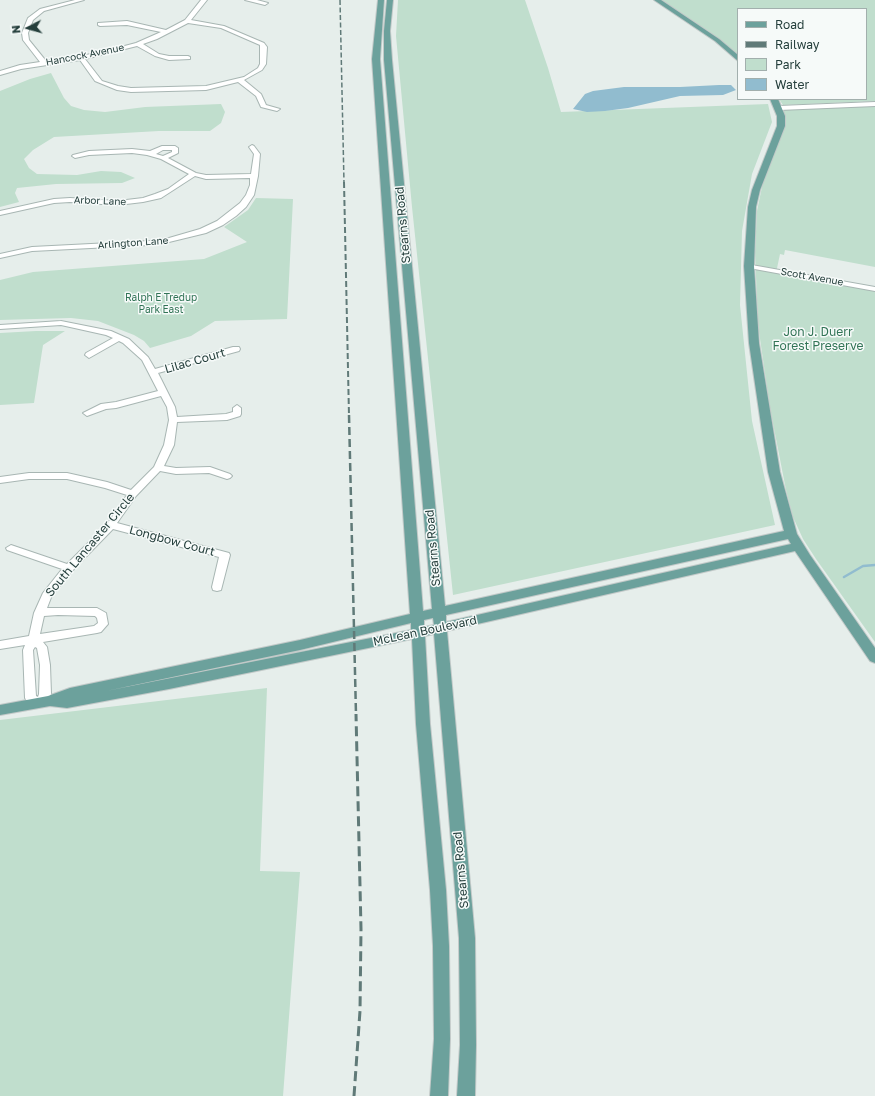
<!DOCTYPE html>
<html>
<head>
<meta charset="utf-8">
<style>
  body { margin:0 }
  #map { position:relative; width:875px; height:1096px; overflow:hidden; background:#e6eeeb; font-family:"Golos Text",sans-serif }
  canvas { display:block }
  .legend { position:absolute; left:737px; top:8px; width:130px; height:92px; box-sizing:border-box; background:#f6faf9; border:1px solid #a2afad; margin:0; padding:5px 7px; list-style:none; font-size:12px; color:#253f3c }
  .legend li { display:flex; align-items:center; gap:8px; height:20px }
  .legend b { width:20px; border:1px solid #a2afad }
  .north { position:absolute; left:8px; top:8px; width:40px; height:40px; -webkit-text-stroke:3px #f6faf9; paint-order:stroke; rotate:264deg; font-size:11px; font-weight:700; line-height:16px; text-align:center; color:#253f3c }
  .north::after { content:''; display:block; margin:auto; width:14px; height:18px; background:#253f3c; clip-path:polygon(50% 0,100% 100%,50% 72%,0 100%) }
</style>
</head>
<body>
<div id="map">
<canvas width="875" height="1096"></canvas>
<ul class="legend">
<li><b style="height:5px;background:#6ca19c"></b>Road</li>
<li><b style="height:5px;background:#607a78"></b>Railway</li>
<li><b style="height:11px;background:#c0decd"></b>Park</li>
<li><b style="height:11px;background:#91bccf"></b>Water</li>
</ul>
<div class="north">N</div>
</div>
<script>
const g = document.querySelector('canvas').getContext('2d');
g.lineJoin = 'round';
function fillPath(path, color) { g.fillStyle = color; g.fill(path, 'evenodd'); }
const poly = rows => new Path2D(rows.map(r => 'M' + r).join(''));
function strokePath(path, color, width, dash) { g.strokeStyle = color; g.lineWidth = width; g.lineCap = dash ? 'butt' : 'round'; g.setLineDash(dash || []); g.stroke(path); }
function label(font, color, halo, rows, align = 'center') {
  g.font = font + ' "Golos Text",sans-serif'; g.lineWidth = 3; g.setLineDash([]); g.textBaseline = 'middle'; g.strokeStyle = halo; g.fillStyle = color; for (const [text, x, y, turn = 0] of rows) {
    g.save(); g.translate(x, y); g.rotate((+turn || 0) * Math.PI / 180); g.textAlign = isNaN(turn) ? turn : align; if (halo) g.strokeText(text, 0, 0); g.fillText(text, 0, 0); g.restore();
  }
}
fillPath(poly([
  [398,0,525,0,548,68,561,112,768,104,772,122,752,174,742,231,740,305,752,421,775,525,453,595,412,207,396,36],
  [661,0,875,0,875,101,783,105,779,99,866,99,866,9,738,9,738,54,714,35],
  [51,73,64,98,71,106,84,110,105,112,145,107,221,104,225,112,221,123,210,131,159,131,54,137,33,150,24,159,29,168,37,174,77,175,101,171,121,172,135,178,122,183,56,184,17,188,15,193,19,202,0,207,0,91,30,79],
  [875,105,875,267,785,250,784,255,780,254,776,273,875,291,875,642,816,559,803,539,793,517,786,490,770,408,758,325,755,252,757,211,763,182,778,144,784,111,786,109],
  [256,198,293,199,287,319,215,321,191,336,150,348,144,341,134,335,98,321,71,318,0,320,0,280,33,272,204,259,247,242,224,227,248,210],
  [36,331,65,331,43,345,34,403,0,405,0,333],
  [267,688,260,871,300,872,283,1096,0,1096,0,720]
]), '#c0decd');
fillPath(poly([
  [719,85,731,85,736,90,723,95,680,96,628,108,605,111,587,112,573,109,585,94,593,91,624,87,680,87]
]), '#91bccf');
strokePath(poly([
  [844,577,863,566,875,565]
]), '#91bccf', 2.5);
const minor = poly([
  [75,0,84,0,44,11,33,20,28,33,29,40,46,61,98,53,136,43,161,32,127,25,100,26,98,25,98,23,127,21,166,30,185,20,201,0,207,0,191,20,224,26,264,43,267,47,266,64,262,70,244,80,261,94,266,105,280,109,277,111,261,107,256,96,238,82,206,90,131,92,117,90,95,81,80,60,21,69,0,75,0,71,20,65,40,62,23,40,22,33,28,18,40,9,75,0],
  [188,23,221,28,260,45,260,64,258,68,244,77,206,86,131,88,118,86,102,81,85,59,137,46,155,56,169,60,190,59,190,57,188,56,169,56,159,54,143,44,157,39,188,23],
  [245,0,257,0,268,3,265,5,245,0],
  [875,102,875,106,779,110,776,108,779,106,875,102],
  [252,145,254,146,260,154,258,176,254,195,246,207,236,216,223,225,206,233,169,242,150,245,32,251,0,258,0,254,32,247,150,241,169,238,200,229,217,221,240,203,246,195,250,185,250,178,206,179,195,176,161,198,143,202,118,205,70,202,54,203,0,215,0,211,54,199,70,198,118,201,143,198,155,194,168,189,189,174,161,159,147,155,132,153,89,155,75,158,72,156,73,155,89,151,132,149,150,151,162,146,175,146,178,148,178,153,168,158,196,173,206,175,251,174,254,154,249,147,252,145],
  [163,150,172,150,172,152,163,156,156,154,163,150],
  [746,264,875,287,875,291,749,268,746,268,746,264],
  [61,321,111,331,129,339,148,357,155,369,233,347,239,347,240,349,239,351,158,373,175,407,177,417,226,414,233,412,233,408,237,405,241,408,241,414,240,416,227,420,177,422,174,445,164,466,176,468,210,467,230,474,232,476,230,478,227,479,209,473,176,474,160,471,136,496,117,523,229,553,230,555,221,590,217,591,213,590,212,587,219,557,113,529,73,570,52,595,47,608,97,608,106,613,108,624,101,632,97,633,43,642,47,647,50,665,51,694,44,706,40,707,27,701,25,698,23,650,25,645,0,649,0,641,29,636,34,613,43,593,62,569,7,550,6,548,11,545,67,564,108,523,127,495,105,488,67,479,29,479,0,483,0,477,29,473,67,473,107,482,131,490,154,467,164,445,169,420,167,407,161,396,116,408,106,409,87,416,83,413,101,404,116,402,158,391,142,360,123,343,119,341,89,358,85,355,86,353,113,338,106,335,61,325,0,329,0,325,61,321],
  [58,615,95,616,97,618,98,623,94,626,40,634,44,616,58,615],
  [35,647,37,648,40,665,39,694,38,697,36,696,33,650,35,647]
]);
const major = poly([
  [378,0,384,0,380,59,423,611,432,609,384,60,384,31,387,0,393,0,390,31,392,60,445,606,784,531,768,472,749,343,744,266,748,207,752,190,777,126,777,116,770,99,778,99,785,116,785,126,760,190,756,207,754,266,759,343,780,472,797,534,810,555,875,648,875,663,870,661,795,551,447,631,475,938,476,1045,475,1096,457,1096,460,1045,459,938,434,634,425,636,430,724,446,890,449,946,450,1039,448,1096,430,1096,434,1039,433,946,430,890,416,724,412,639,169,689,67,708,50,706,0,715,0,705,48,696,70,688,300,640,410,614,372,59,378,0],
  [788,539,791,544,446,622,446,615,788,539],
  [433,618,434,625,424,627,424,620,433,618],
  [411,623,411,630,106,691,300,650,411,623],
  [654,0,661,0,719,39,738,55,738,61,715,41,654,0]
]);
strokePath(minor, '#a8b6b3', 2);
strokePath(major, '#c2c9c8', 2);
fillPath(minor, '#fff');
fillPath(major, '#6ca19c');
strokePath(poly([
  [340,0,344,183]
]), '#607a78', 1.5, [5, 2.5]);
strokePath(poly([
  [344,182,349,416]
]), '#607a78', 2, [6, 3]);
strokePath(poly([
  [349,415,356,715]
]), '#607a78', 2.5, [8, 4]);
strokePath(poly([
  [354,1096,360,1011,361,929,356,714]
]), '#607a78', 3, [10, 5]);
label('10px', '#253f3c', '#f6faf9', [
  ["Hancock Avenue",85,55,-11],
  ["Arbor Lane",100,201,2],
  ["Arlington Lane",133,243,-4],
  ["Scott Avenue",812,277,10]
]);
label('10px', '#317456', '#f6faf9', [
  ["Ralph E Tredup",161,298],
  ["Park East",161,310]
]);
label('12px', '#253f3c', '#f6faf9', [
  ["Stearns Road",403,225,-95],
  ["Lilac Court",195,361,-16],
  ["Longbow Court",172,541,15],
  ["South Lancaster Circle",90,545,-50],
  ["Stearns Road",433,548,-95],
  ["McLean Boulevard",425,631,-12],
  ["Stearns Road",461,870,-95]
]);
label('12px', '#317456', '#f6faf9', [
  ["Jon J. Duerr",818,332],
  ["Forest Preserve",818,346]
]);
</script>
</body>
</html>
